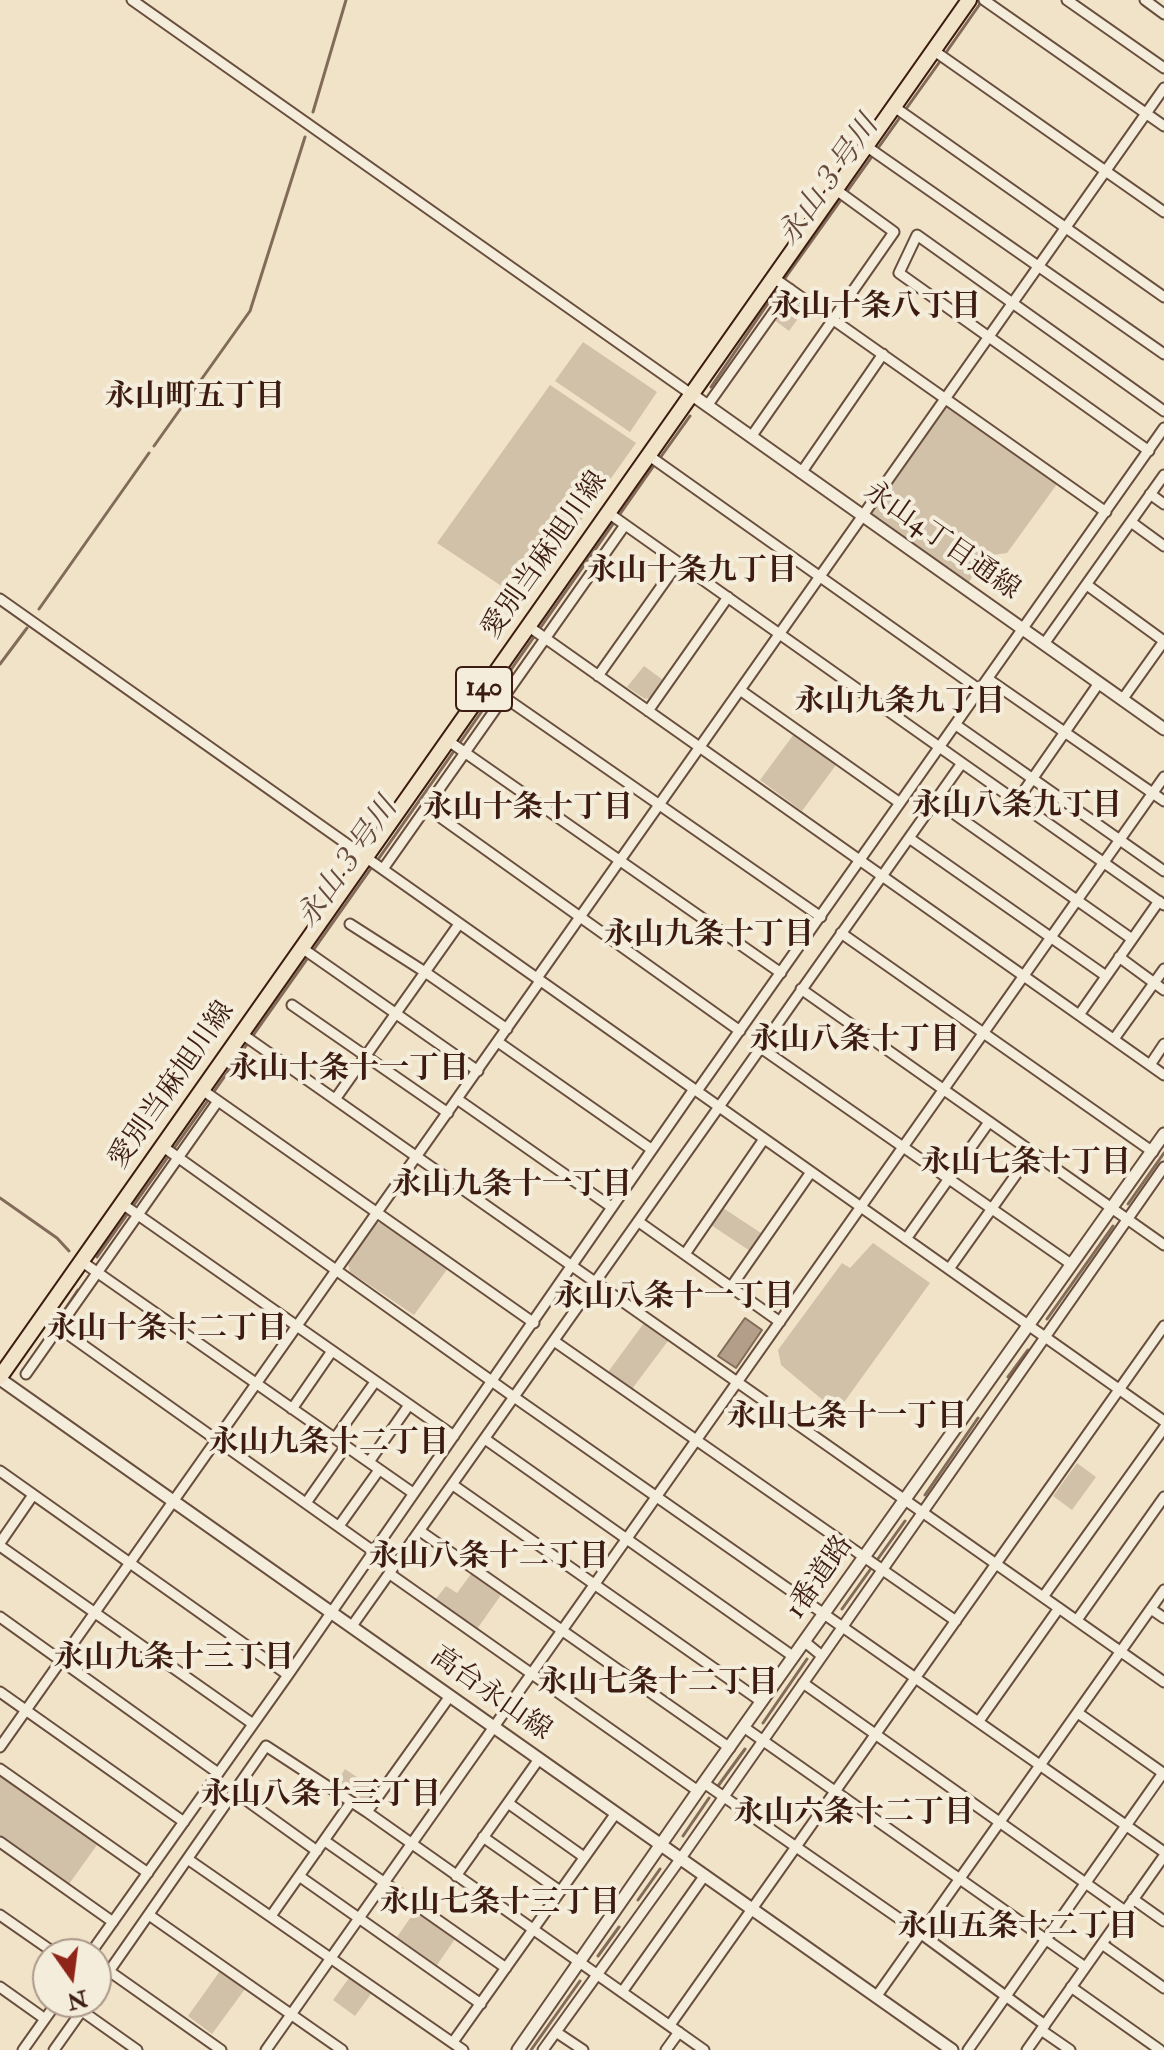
<!DOCTYPE html>
<html>
<head>
<meta charset="utf-8">
<style>
  body { margin:0 }
  #map { position:relative; width:1164px; height:2050px; overflow:hidden; background:#f0e3c8; font-family:"IM FELL Double Pica",serif }
  canvas { display:block }
  .north { position:absolute; left:32px; top:1938px; width:80px; height:80px; box-sizing:border-box; background:#f5eddb; border:2px solid #ab998a; border-radius:50%; rotate:166deg; font-size:22px; font-weight:700; line-height:32px; text-align:center; color:#3c1c10 }
  .north::after { content:''; display:block; margin:auto; width:28px; height:36px; background:#8f2418; clip-path:polygon(50% 0,100% 100%,50% 72%,0 100%) }
</style>
</head>
<body>
<div id="map">
<canvas width="1164" height="2050"></canvas>
<div class="north">N</div>
</div>
<script>
const g = document.querySelector('canvas').getContext('2d');
g.lineJoin = 'round';
function fillPath(path, color) { g.fillStyle = color; g.fill(path, 'evenodd'); }
const poly = rows => new Path2D(rows.map(r => 'M' + r).join(''));
function strokePath(path, color, width, dash) { g.strokeStyle = color; g.lineWidth = width; g.lineCap = dash ? 'butt' : 'round'; g.setLineDash(dash || []); g.stroke(path); }
function label(font, color, halo, rows, align = 'center') {
  g.font = font + ' "IM FELL Double Pica","Noto Serif JP",serif'; g.lineWidth = 8; g.setLineDash([]); g.textBaseline = 'middle'; g.strokeStyle = halo; g.fillStyle = color; for (const [text, x, y, turn = 0] of rows) {
    g.save(); g.translate(x, y); g.rotate((+turn || 0) * Math.PI / 180); g.textAlign = isNaN(turn) ? turn : align; if (halo) g.strokeText(text, 0, 0); g.fillText(text, 0, 0); g.restore();
  }
}
fillPath(poly([
  [789,298,805,309,789,331,773,319],
  [583,342,657,392,630,432,555,381],
  [550,385,636,443,524,601,437,543],
  [945,398,1060,480,1007,553,986,556,965,588,862,516],
  [644,666,663,680,650,698,645,699,627,687],
  [794,734,836,765,802,811,760,780],
  [723,1208,761,1233,750,1251,711,1225],
  [376,1223,383,1223,448,1268,414,1315,350,1272,348,1263],
  [873,1243,930,1283,837,1412,781,1365,778,1350,842,1263,850,1268],
  [644,1323,668,1341,632,1389,608,1372],
  [1077,1463,1096,1477,1072,1510,1053,1496],
  [471,1574,501,1595,477,1629,435,1600,446,1586,457,1593],
  [345,1769,376,1790,370,1799,364,1800,337,1782],
  [0,1775,97,1845,69,1884,0,1835],
  [415,1911,455,1939,437,1965,397,1937],
  [220,1971,245,1989,212,2034,188,2016],
  [349,1978,371,1994,355,2016,333,2000]
]), '#d1c1a9');
const water = poly([
  [745,1318,762,1330,736,1368,718,1356,745,1318]
]);
fillPath(water, '#b39f89');
strokePath(water, '#836b59', 2);
strokePath(poly([
  [945,54,982,1],
  [313,112,346,0],
  [711,387,788,274,941,60],
  [154,446,250,311,305,137],
  [660,458,690,416],
  [39,609,149,453],
  [0,664,27,628],
  [377,861,655,464],
  [252,1037,372,867],
  [213,1093,248,1043],
  [0,1198,57,1238,69,1251],
  [1128,1204,1164,1153],
  [97,1257,209,1099],
  [1047,1319,1113,1226],
  [34,1355,78,1290],
  [1008,1377,1028,1350],
  [925,1495,978,1418],
  [842,1609,905,1521],
  [763,1723,807,1659],
  [718,1786,745,1749],
  [683,1836,709,1798],
  [638,1900,660,1869],
  [598,1956,619,1927],
  [531,2050,580,1981]
]), '#836b59', 3);
const minor = poly([
  [132,0,691,394],
  [984,0,1164,126],
  [1067,0,1164,68],
  [1145,0,1164,14],
  [933,50,1164,212],
  [893,106,1164,297],
  [866,146,1164,354],
  [774,278,1106,512],
  [707,406,790,289],
  [751,437,894,232,835,189],
  [1149,451,899,273,917,235,1164,411],
  [648,455,980,690],
  [801,473,883,354],
  [1150,494,1164,504],
  [1131,522,1164,546],
  [1087,585,1164,641],
  [0,599,1164,1421],
  [528,626,1164,1075],
  [1044,644,1164,475],
  [598,676,678,563],
  [988,679,1164,801],
  [740,690,900,803],
  [504,697,821,917],
  [1122,700,1164,641],
  [648,711,728,597],
  [956,725,1164,871],
  [447,740,781,973],
  [962,763,1164,905],
  [936,801,1132,939],
  [1017,801,1099,683],
  [426,807,740,1031],
  [909,838,1106,976],
  [383,869,625,525],
  [350,924,425,972,507,1029],
  [841,933,1153,1152],
  [302,948,478,1071],
  [1119,957,1164,990],
  [537,978,1164,88],
  [801,989,1164,1245],
  [292,1005,448,1113],
  [1079,1015,1159,901],
  [242,1034,1164,1682],
  [1114,1039,1164,969],
  [498,1042,651,1149],
  [761,1048,1071,1264],
  [1150,1065,1164,1044],
  [201,1089,534,1323],
  [697,1091,1164,428],
  [336,1098,459,924],
  [457,1099,610,1206],
  [162,1146,514,1397,1164,1852],
  [121,1203,454,1436],
  [639,1222,780,1322],
  [906,1239,989,1122],
  [685,1254,764,1139],
  [81,1261,413,1493],
  [949,1269,1032,1152],
  [731,1287,811,1172],
  [59,1328,373,1551],
  [554,1341,956,1621],
  [26,1374,218,1101],
  [292,1409,332,1351],
  [335,1438,375,1382],
  [485,1439,794,1657],
  [369,1462,409,1405],
  [0,1471,288,1675],
  [453,1485,762,1702],
  [306,1503,346,1446],
  [339,1526,379,1470],
  [420,1531,730,1748],
  [0,1543,33,1495],
  [0,1546,253,1724],
  [390,1574,698,1791],
  [1043,1597,1164,1428],
  [1151,1609,1164,1618],
  [0,1617,218,1773],
  [1077,1620,1164,1497],
  [352,1626,962,763,607,512],
  [805,1642,822,1656],
  [803,1683,1125,1911],
  [0,1692,184,1822],
  [979,1721,1059,1608],
  [745,1728,1085,1967],
  [0,1747,540,981],
  [0,1769,148,1873],
  [704,1783,920,1933,1045,2025],
  [235,1792,317,1851],
  [508,1803,584,1857],
  [367,1812,450,1696],
  [483,1837,560,1891],
  [325,1841,506,1968],
  [0,1842,113,1922],
  [189,1860,463,2050],
  [299,1876,481,2004],
  [456,1876,539,1759],
  [1133,1899,1164,1921],
  [0,1915,56,1954],
  [149,1915,342,2050],
  [271,1916,351,1802],
  [1102,1944,1164,1988],
  [90,1954,288,1675,694,1089],
  [109,1971,221,2050],
  [0,1987,45,2019],
  [1071,1987,1160,2050],
  [96,1990,266,1746,367,1812,704,2050],
  [622,1992,705,1875],
  [876,1997,1164,1590],
  [82,2011,137,2050],
  [670,2025,1164,1326],
  [1041,2030,1070,2050],
  [556,2032,583,2050],
  [453,2042,616,1813],
  [23,2050,57,2002],
  [54,2050,88,2002],
  [266,2050,1164,777],
  [543,2050,681,1858,1164,1167],
  [666,2050,679,2032],
  [968,2050,1163,1773,1078,1713],
  [1027,2050,1164,1856]
]);
const tertiary = poly([
  [691,394,1164,729],
  [0,1379,952,2050],
  [518,2050,698,1791,1164,1134]
]);
const primary = poly([
  [0,1377,969,0]
]);
strokePath(minor, '#694e3e', 13);
strokePath(tertiary, '#694e3e', 15);
strokePath(primary, '#3c1c10', 18);
strokePath(minor, '#f5eddb', 9);
strokePath(tertiary, '#f5eddb', 11);
strokePath(primary, '#f0e3c8', 14);
for (const [x, y, w] of [
  [484,689,56]
]) { const box = new Path2D(); box.roundRect(x - w / 2, y - 22, w, 44, 6); g.fillStyle = '#f5eddb'; g.fill(box); strokePath(box, '#3c1c10', 2); }
label('bold 26px', '#3c1c10', null, [
  ["140",484,689]
]);
label('28px', '#3c1c10', '#f5eddb', [
  ["永山4丁目通線",941,542,35],
  ["愛別当麻旭川線",546,556,-55],
  ["愛別当麻旭川線",173,1086,-55],
  ["1番道路",821,1578,-55],
  ["高台永山線",490,1695,35]
]);
label('italic 30px', '#664a3a', '#f5eddb', [
  ["永山３号川",830,182,-55],
  ["永山３号川",349,864,-55]
]);
label('bold 30px', '#3c1c10', '#f5eddb', [
  ["永山十条八丁目",876,309],
  ["永山町五丁目",195,399],
  ["永山十条九丁目",692,573],
  ["永山九条九丁目",900,704],
  ["永山八条九丁目",1017,808],
  ["永山十条十丁目",528,810],
  ["永山九条十丁目",709,937],
  ["永山八条十丁目",855,1042],
  ["永山十条十一丁目",349,1071],
  ["永山七条十丁目",1026,1165],
  ["永山九条十一丁目",512,1187],
  ["永山八条十一丁目",674,1299],
  ["永山十条十二丁目",167,1331],
  ["永山七条十一丁目",847,1419],
  ["永山九条十二丁目",329,1445],
  ["永山八条十二丁目",489,1559],
  ["永山九条十三丁目",174,1660],
  ["永山七条十二丁目",658,1685],
  ["永山八条十三丁目",321,1797],
  ["永山六条十二丁目",854,1815],
  ["永山七条十三丁目",500,1905],
  ["永山五条十二丁目",1018,1929]
]);
</script>
</body>
</html>
